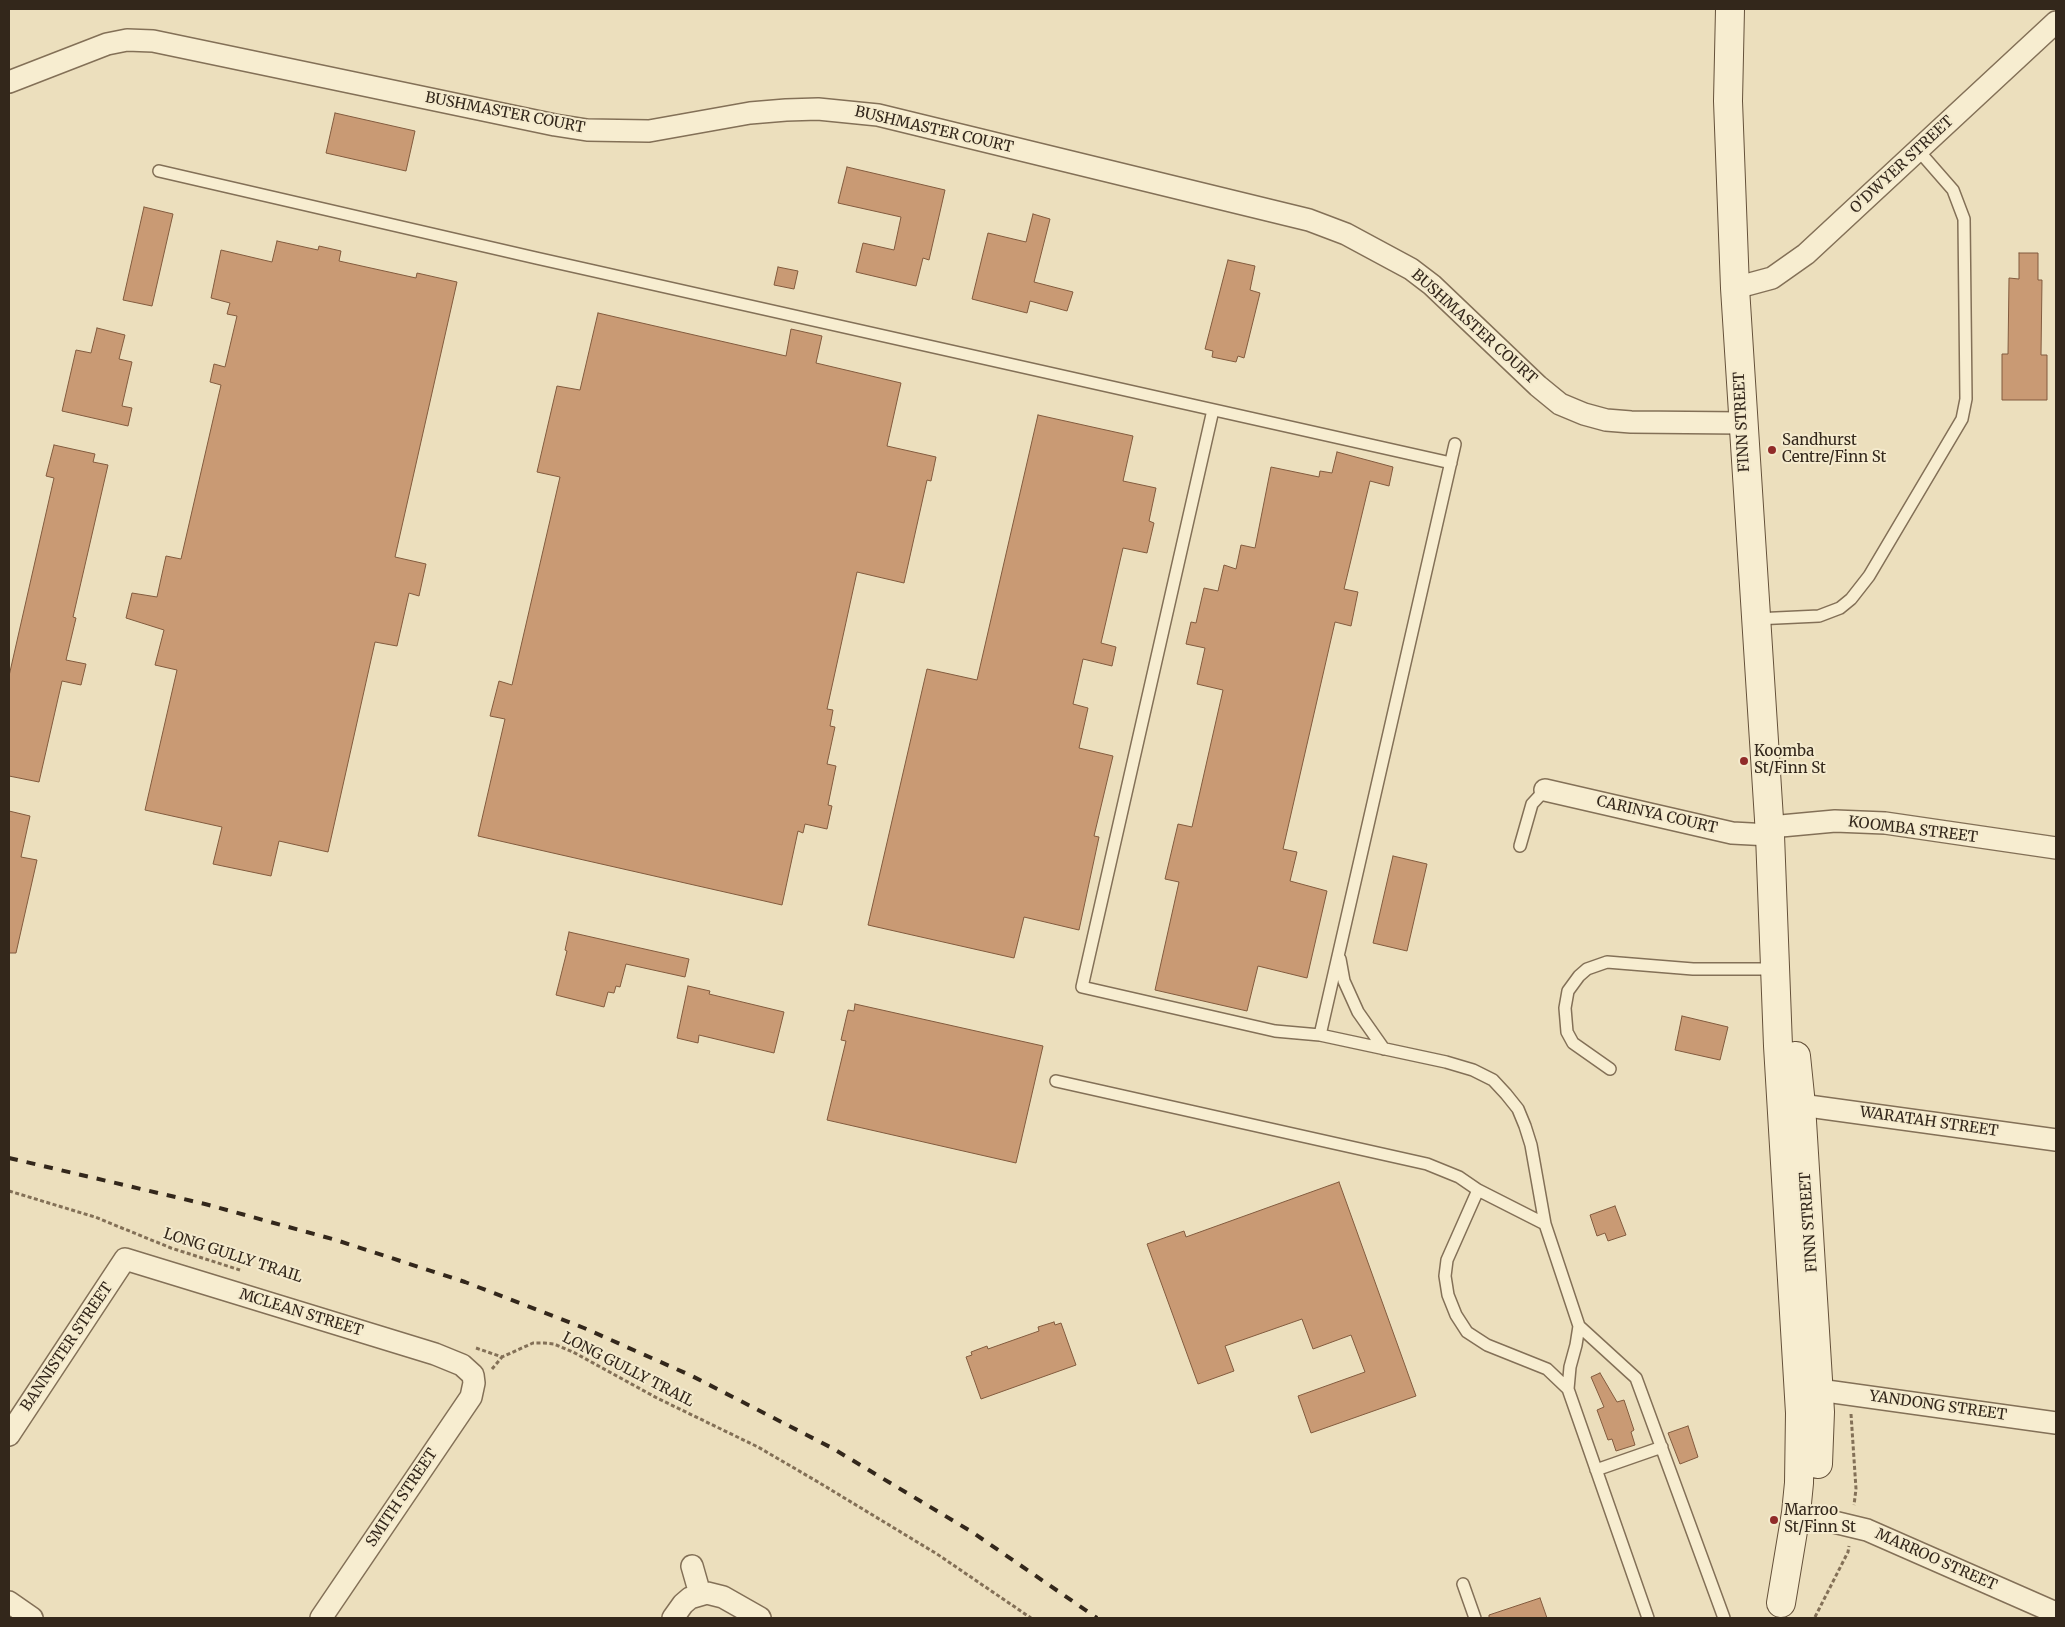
<!DOCTYPE html>
<html>
<head>
<meta charset="utf-8">
<style>
  body { margin:0 }
  #map { position:relative; width:2065px; height:1627px; overflow:hidden; background:#ecdfbd; font-family:Merriweather,serif }
  canvas { display:block }
  .frame { position:absolute; inset:0; border:10px solid #33271b; pointer-events:none }
</style>
</head>
<body>
<div id="map">
<canvas width="2065" height="1627"></canvas>
<div class="frame"></div>
</div>
<script>
const g = document.querySelector('canvas').getContext('2d');
g.lineJoin = 'round';
function fillPath(path, color) { g.fillStyle = color; g.fill(path, 'evenodd'); }
const poly = rows => new Path2D(rows.map(r => 'M' + r).join(''));
function strokePath(path, color, width, dash) { g.strokeStyle = color; g.lineWidth = width; g.lineCap = dash ? 'butt' : 'round'; g.setLineDash(dash || []); g.stroke(path); }
function label(font, color, halo, rows, align = 'center') {
  g.font = font + ' Merriweather,serif'; g.lineWidth = 4; g.setLineDash([]); g.textBaseline = 'middle'; g.strokeStyle = halo; g.fillStyle = color; for (const [text, x, y, turn = 0] of rows) {
    g.save(); g.translate(x, y); g.rotate((+turn || 0) * Math.PI / 180); g.textAlign = isNaN(turn) ? turn : align; if (halo) g.strokeText(text, 0, 0); g.fillText(text, 0, 0); g.restore();
  }
}
const building = poly([
  [335,113,415,131,406,171,326,153,335,113],
  [847,167,945,190,929,260,923,258,916,286,856,272,863,243,894,250,901,217,838,203,847,167],
  [144,207,173,214,152,306,123,300,144,207],
  [1033,214,1050,219,1034,282,1073,292,1067,311,1030,301,1027,313,972,299,988,233,1026,242,1033,214],
  [277,241,318,250,319,246,341,251,339,261,416,278,417,273,457,282,395,557,426,564,419,596,409,593,397,646,375,642,328,852,279,841,271,876,213,864,222,827,145,810,177,670,155,665,164,630,126,618,132,593,157,597,166,556,181,559,221,385,210,382,214,364,225,367,237,316,227,314,230,303,211,298,221,250,272,262,277,241],
  [2019,253,2038,253,2038,280,2042,280,2041,355,2047,355,2047,400,2002,400,2002,354,2008,354,2009,278,2019,279,2019,253],
  [1228,260,1255,266,1250,290,1260,293,1244,358,1238,356,1236,362,1212,357,1213,351,1205,349,1228,260],
  [778,267,798,271,794,289,774,285,778,267],
  [598,313,786,356,791,329,822,336,816,363,901,383,887,446,936,457,931,481,927,480,904,583,857,572,827,709,833,710,830,726,835,727,827,764,836,766,828,805,832,806,827,829,805,824,803,833,798,831,782,905,478,836,505,719,490,716,499,681,512,685,560,477,537,472,557,386,580,390,598,313],
  [97,328,125,335,119,359,132,362,122,406,132,408,128,426,62,411,76,350,91,353,97,328],
  [1038,415,1133,436,1123,481,1156,488,1149,521,1154,523,1147,553,1123,548,1101,643,1116,647,1112,666,1083,659,1073,704,1088,708,1079,748,1113,756,1094,836,1099,837,1079,930,1024,917,1014,958,868,925,927,669,977,680,1038,415],
  [54,445,95,454,93,462,108,465,73,617,76,618,66,660,86,664,81,685,62,681,39,782,9,776,9,676,54,478,46,476,54,445],
  [1337,452,1393,467,1389,486,1370,481,1344,589,1358,592,1351,626,1335,622,1283,849,1297,852,1290,881,1327,891,1307,978,1258,966,1247,1011,1155,990,1179,882,1165,879,1178,824,1192,827,1223,690,1197,684,1205,648,1186,644,1191,622,1196,623,1204,588,1218,591,1224,565,1236,569,1241,545,1255,548,1271,467,1319,477,1320,471,1332,473,1337,452],
  [9,811,30,816,21,857,37,860,16,953,9,953,9,811],
  [1393,856,1427,864,1407,951,1373,943,1393,856],
  [569,932,689,959,685,977,626,964,620,987,616,986,614,993,608,992,604,1007,556,995,567,951,565,950,569,932],
  [688,986,710,991,709,994,784,1012,774,1053,699,1035,698,1043,677,1038,688,986],
  [855,1004,1043,1046,1016,1163,827,1120,846,1041,841,1040,848,1010,854,1011,855,1004],
  [1682,1016,1728,1027,1720,1060,1675,1050,1682,1016],
  [1339,1182,1416,1396,1311,1433,1298,1396,1365,1372,1351,1335,1313,1349,1302,1319,1225,1346,1234,1371,1198,1384,1147,1244,1184,1231,1186,1237,1339,1182],
  [1615,1206,1626,1235,1608,1241,1605,1233,1597,1236,1590,1215,1615,1206],
  [1054,1322,1055,1325,1061,1323,1076,1365,981,1399,966,1357,972,1355,971,1352,987,1346,988,1349,1039,1331,1038,1327,1054,1322],
  [1600,1373,1617,1402,1624,1400,1634,1430,1631,1432,1635,1445,1616,1451,1612,1439,1608,1440,1597,1410,1604,1407,1591,1377,1600,1373],
  [1688,1426,1698,1457,1680,1464,1668,1433,1688,1426],
  [1540,1598,1547,1618,1489,1618,1489,1615,1540,1598]
]);
fillPath(building, '#c99a74');
strokePath(building, '#825b3e', 1);
const lane = poly([
  [159,171,536,258,1451,463],
  [1213,410,1082,987,1275,1031,1320,1035,1446,1062,1473,1070,1493,1080,1506,1094,1518,1109,1525,1126,1531,1145,1545,1224,1579,1326,1576,1345,1570,1367,1568,1389,1648,1618],
  [1755,619,1819,616,1840,608,1851,599,1869,576,1962,419,1966,399,1964,219,1953,190,1918,150],
  [1520,846,1532,804,1545,790],
  [1340,959,1344,981,1358,1012,1384,1049],
  [1320,1035,1455,444],
  [1610,1069,1573,1043,1567,1032,1565,1008,1568,991,1579,976,1587,969,1607,962,1693,969,1775,969],
  [1056,1081,1427,1164,1459,1177,1478,1190,1447,1260,1445,1276,1448,1295,1456,1315,1467,1332,1487,1345,1547,1369,1568,1389],
  [1478,1190,1545,1224],
  [1579,1326,1636,1378,1724,1618],
  [1596,1470,1662,1447],
  [1463,1584,1475,1618]
]);
const street = poly([
  [9,82,107,44,127,40,153,41,555,125,587,130,649,131,750,113,786,110,818,109,878,115,1309,220,1346,234,1411,269,1432,285,1538,386,1560,404,1584,414,1606,420,1631,422,1742,423],
  [1735,288,1772,278,1806,254,2056,22],
  [1545,790,1732,833,1770,835],
  [1770,827,1835,821,1885,823,2056,848],
  [1801,1105,2056,1140],
  [1819,1390,2056,1423],
  [9,1435,125,1259,435,1354,462,1365,473,1375,474,1383,471,1397,321,1618],
  [1813,1517,1867,1530,2056,1613],
  [692,1566,700,1594],
  [9,1602,32,1618],
  [673,1618,683,1604,690,1598,707,1593,723,1597,760,1618]
]);
const secondary = poly([
  [1730,9,1728,101,1735,288,1770,835,1778,1046,1800,1413,1799,1483,1796,1513,1781,1603],
  [1796,1056,1801,1105,1820,1412,1818,1464]
]);
strokePath(lane, '#837057', 14);
strokePath(street, '#837057', 24);
strokePath(secondary, '#65513a', 30);
strokePath(poly([
  [9,1191,95,1217,171,1248,240,1270],
  [476,1348,502,1357,533,1343,544,1343,554,1344,573,1352,657,1398,758,1447,818,1482,937,1554,1031,1618],
  [492,1369,502,1357],
  [1851,1414,1856,1489,1854,1505],
  [1815,1617,1848,1552,1849,1546]
]), '#837057', 3, [4, 2.5]);
strokePath(lane, '#f7edd0', 11);
strokePath(street, '#f7edd0', 21);
strokePath(secondary, '#f7edd0', 28);
strokePath(poly([
  [9,1158,205,1204,336,1240,465,1282,584,1328,692,1376,832,1448,972,1532,1097,1618]
]), '#33271b', 4, [9, 9]);
for (const [x, y, r, color] of [
  [1772,450,5,"#902b29"],
  [1744,761,5,"#902b29"],
  [1774,1520,5,"#902b29"]
]) { const dot = new Path2D(); dot.arc(x, y, r, 0, 2 * Math.PI); g.fillStyle = color; g.fill(dot); strokePath(dot, '#f4eacd', 2); }
label('15px', '#33271b', '#f4eacd', [
  ["BUSHMASTER COURT",505,113,11],
  ["BUSHMASTER COURT",934,130,13],
  ["O'DWYER STREET",1902,165,-43],
  ["BUSHMASTER COURT",1474,327,42],
  ["FINN STREET",1742,422,-93],
  ["CARINYA COURT",1657,815,13],
  ["KOOMBA STREET",1913,830,7],
  ["WARATAH STREET",1929,1122,8],
  ["FINN STREET",1809,1222,-94],
  ["LONG GULLY TRAIL",233,1256,18],
  ["MCLEAN STREET",301,1313,17],
  ["BANNISTER STREET",67,1347,-56],
  ["LONG GULLY TRAIL",628,1370,27],
  ["YANDONG STREET",1938,1406,8],
  ["SMITH STREET",402,1498,-56],
  ["MARROO STREET",1936,1560,24]
]);
label('15px', '#33271b', '#f4eacd', [
  ["Sandhurst",1782,441],
  ["Centre/Finn St",1782,458],
  ["Koomba",1754,752],
  ["St/Finn St",1754,769],
  ["Marroo",1784,1511],
  ["St/Finn St",1784,1528]
], 'left');
</script>
</body>
</html>
